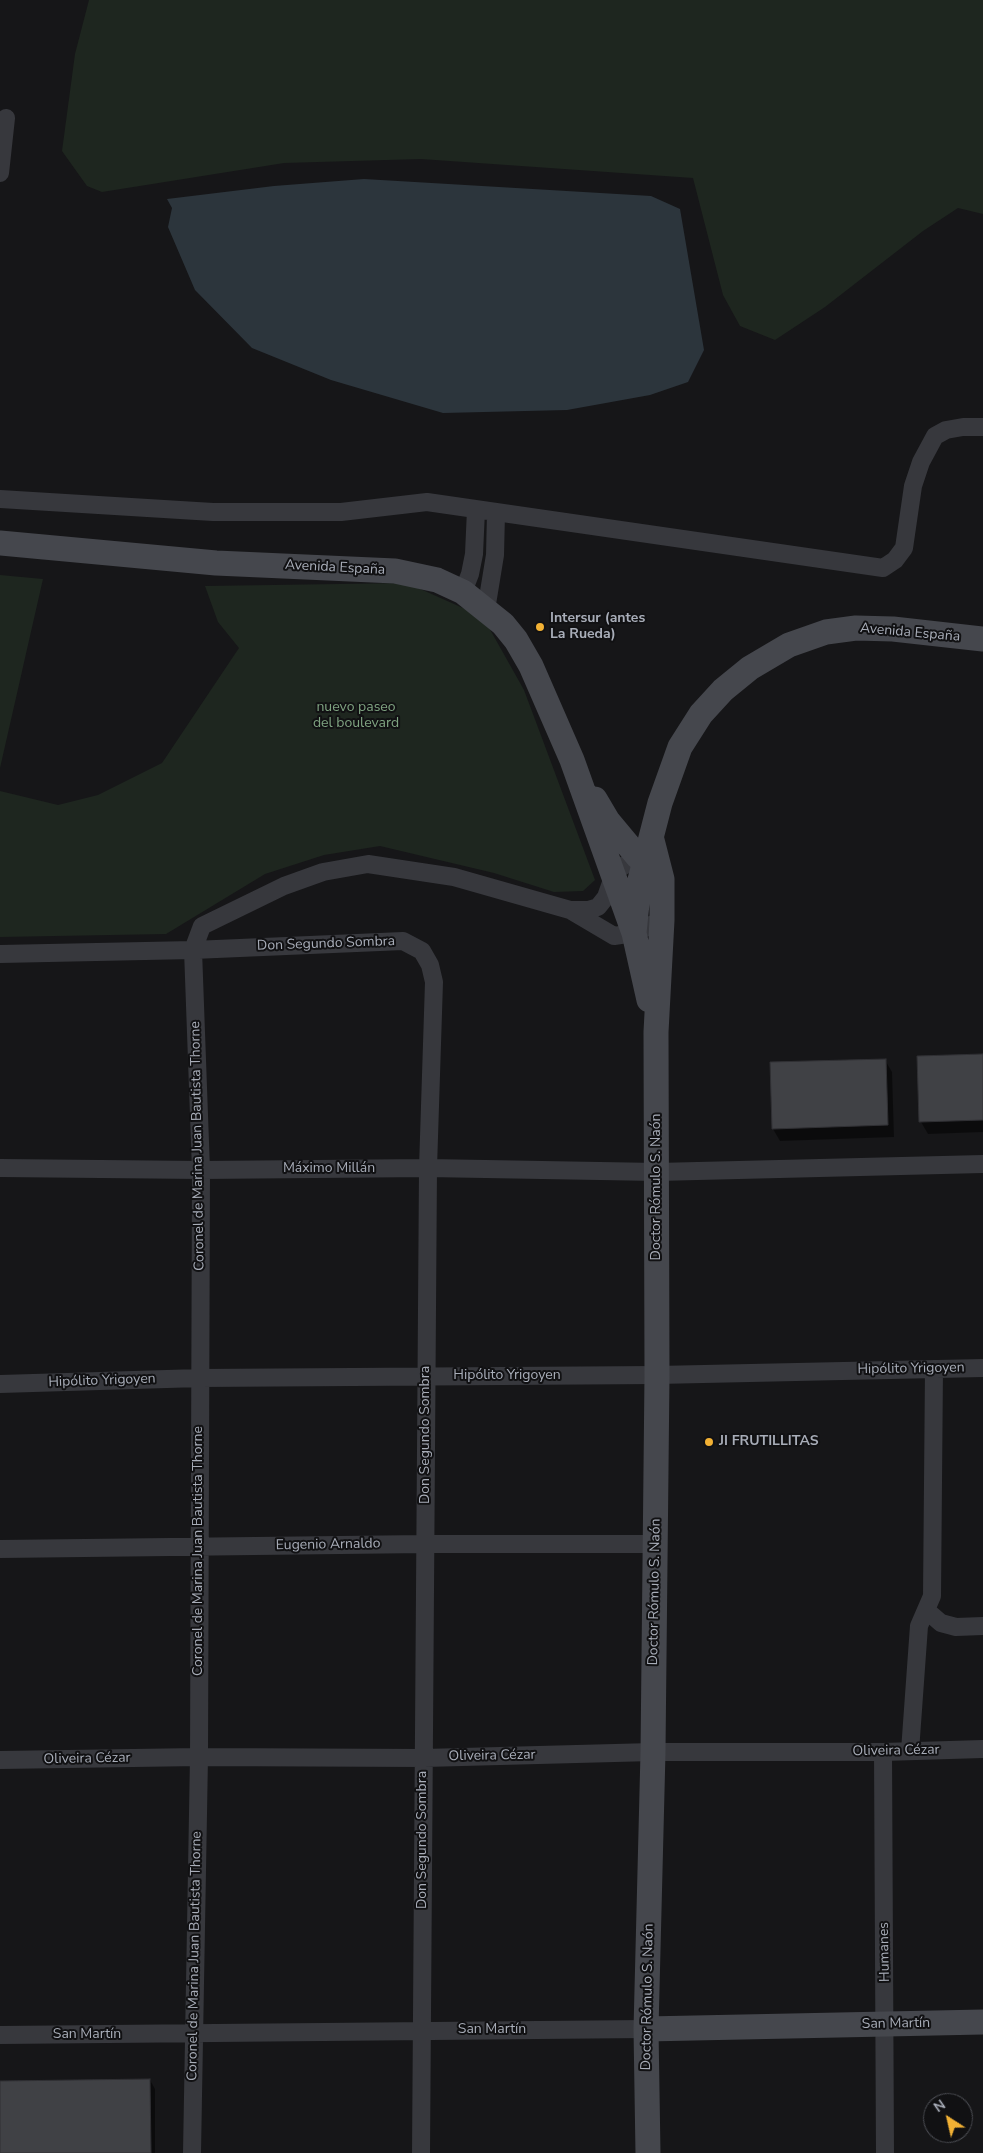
<!DOCTYPE html>
<html>
<head>
<meta charset="utf-8">
<style>
  body { margin:0 }
  #map { position:relative; width:983px; height:2153px; overflow:hidden; background:#161618; font-family:"Nunito Sans",sans-serif }
  canvas { display:block }
  .north { position:absolute; left:923px; top:2093px; width:50px; height:50px; box-sizing:border-box; background:#111113; border:1px solid #4d4f55; border-radius:50%; rotate:325deg; font-size:14px; font-weight:700; line-height:20px; text-align:center; color:#a8adb8 }
  .north::after { content:''; display:block; margin:auto; width:18px; height:22px; background:#f2b134; clip-path:polygon(50% 0,100% 100%,50% 72%,0 100%) }
</style>
</head>
<body>
<div id="map">
<canvas width="983" height="2153"></canvas>
<div class="north">N</div>
</div>
<script>
const g = document.querySelector('canvas').getContext('2d');
g.lineJoin = 'round';
function fillPath(path, color) { g.fillStyle = color; g.fill(path, 'evenodd'); }
const poly = rows => new Path2D(rows.map(r => 'M' + r).join(''));
function strokePath(path, color, width, dash) { g.strokeStyle = color; g.lineWidth = width; g.lineCap = dash ? 'butt' : 'round'; g.setLineDash(dash || []); g.stroke(path); }
function label(font, color, halo, rows, align = 'center') {
  g.font = font + ' "Nunito Sans",sans-serif'; g.lineWidth = 4; g.setLineDash([]); g.textBaseline = 'middle'; g.strokeStyle = halo; g.fillStyle = color; for (const [text, x, y, turn = 0] of rows) {
    g.save(); g.translate(x, y); g.rotate((+turn || 0) * Math.PI / 180); g.textAlign = isNaN(turn) ? turn : align; if (halo) g.strokeText(text, 0, 0); g.fillText(text, 0, 0); g.restore();
  }
}
fillPath(poly([
  [89,0,983,0,983,214,958,208,923,231,825,307,775,340,740,326,723,295,693,178,421,159,284,163,102,192,87,186,62,151,75,54],
  [0,575,43,579,0,768],
  [407,583,483,617,524,690,595,880,583,891,554,892,494,873,380,846,324,855,265,874,166,934,0,937,0,791,58,805,98,795,162,763,239,648,218,622,205,586]
]), '#1e261f');
fillPath(poly([
  [364,179,651,196,680,209,704,350,688,382,650,395,567,410,443,413,331,380,252,348,195,290,168,227,172,208,167,199,274,186]
]), '#2c353c');
fillPath(poly([
  [983,1055,983,1132,928,1134,921,1122,919,1057],
  [885,1060,892,1072,894,1137,780,1141,773,1129],
  [150,2080,155,2089,155,2153,0,2153,0,2082]
]), '#0007');
const building = poly([
  [983,1054,983,1120,919,1122,917,1056,983,1054],
  [886,1059,888,1125,772,1129,770,1062,886,1059],
  [150,2079,151,2153,0,2153,0,2081,150,2079]
]);
fillPath(building, '#404145');
strokePath(building, '#303034', 1);
strokePath(poly([
  [0,173,6,118],
  [0,499,213,512,341,512,427,502,883,568,895,560,904,548,913,486,921,462,935,436,946,430,963,427,983,427],
  [463,592,470,574,474,554,476,510],
  [486,610,495,555,496,513],
  [570,910,588,910,598,907,606,897,613,877,620,868,638,857,647,855],
  [0,954,193,950,202,926,284,886,323,872,368,864,454,877,570,910,614,936,634,933,662,920],
  [0,1168,201,1170,428,1168,657,1172,983,1164],
  [0,1384,200,1378,657,1375,983,1368],
  [0,1549,425,1544,655,1544],
  [926,1610,941,1623,956,1627,983,1626],
  [910,1751,919,1626,932,1596,934,1369],
  [883,1752,885,2153],
  [0,1760,199,1757,424,1758,653,1752,883,1752,983,1749],
  [0,2035,646,2029],
  [192,2153,199,1757,201,1170,193,950,403,941,422,951,430,965,434,982,428,1168,421,2153]
]), '#37383d', 18);
strokePath(poly([
  [0,543,216,563,395,571,437,580,463,592,503,624,516,640,531,666,572,760,634,933],
  [595,799,608,821,638,857,654,872],
  [649,1000,634,933,639,884,660,803,680,747,701,714,723,690,750,668,789,645,826,632,856,628,893,629,983,639],
  [646,2029,983,2022],
  [648,2153,646,2029,653,1752,657,1375,656,1032,662,920,662,879,652,840]
]), '#45474d', 25);
for (const [x, y, r, color] of [
  [540,627,5,"#f2b134"],
  [709,1442,5,"#f2b134"]
]) { const dot = new Path2D(); dot.arc(x, y, r, 0, 2 * Math.PI); g.fillStyle = color; g.fill(dot); strokePath(dot, '#111113', 2); }
label('14px', '#a8adb8', '#111113', [
  ["Avenida España",335,568,3],
  ["Avenida España",910,633,5],
  ["Don Segundo Sombra",326,944,-2],
  ["Coronel de Marina Juan Bautista Thorne",198,1146,-91],
  ["Máximo Millán",329,1169],
  ["Doctor Rómulo S. Naón",657,1187,-90],
  ["Hipólito Yrigoyen",911,1369,-1],
  ["Hipólito Yrigoyen",507,1376],
  ["Hipólito Yrigoyen",102,1381,-2],
  ["Don Segundo Sombra",426,1435,-90],
  ["Eugenio Arnaldo",328,1545,-1],
  ["Coronel de Marina Juan Bautista Thorne",199,1551,-90],
  ["Doctor Rómulo S. Naón",655,1592,-89],
  ["Oliveira Cézar",896,1751,-1],
  ["Oliveira Cézar",492,1756,-1],
  ["Oliveira Cézar",87,1759,-1],
  ["Don Segundo Sombra",423,1840,-90],
  ["Humanes",885,1952,-91],
  ["Coronel de Marina Juan Bautista Thorne",195,1956,-89],
  ["Doctor Rómulo S. Naón",648,1997,-89],
  ["San Martín",896,2024,-1],
  ["San Martín",492,2030],
  ["San Martín",87,2035]
]);
label('bold 14px', '#a8adb8', '#111113', [
  ["Intersur (antes",550,619],
  ["La Rueda)",550,635],
  ["JI FRUTILLITAS",719,1442]
], 'left');
label('14px', '#7fa381', '#111113', [
  ["nuevo paseo",356,708],
  ["del boulevard",356,724]
]);
</script>
</body>
</html>
